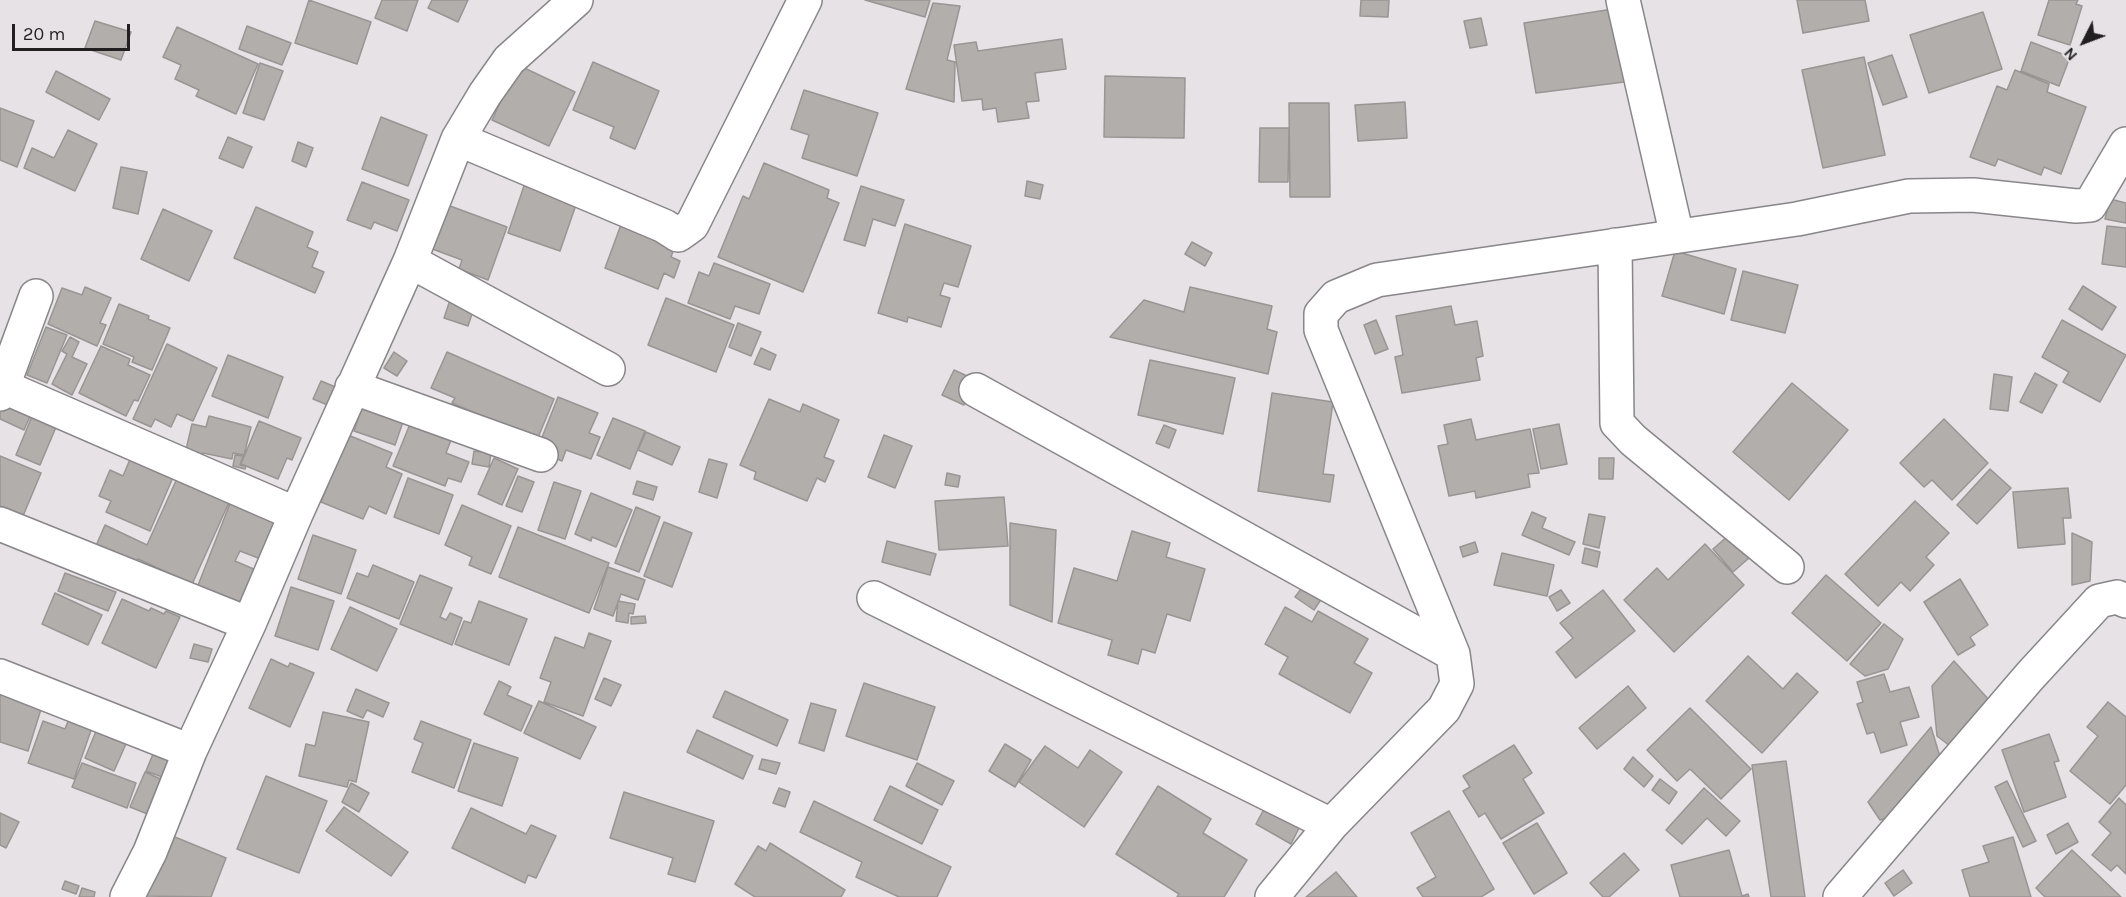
<!DOCTYPE html>
<html>
<head>
<meta charset="utf-8">
<style>
  body { margin:0 }
  #map { position:relative; width:2126px; height:897px; overflow:hidden; background:#e6e2e5; font-family:Karla,sans-serif }
  canvas { display:block }
  .north { position:absolute; left:2054px; top:12px; width:60px; height:60px; -webkit-text-stroke:4px #e6e2e5; paint-order:stroke; rotate:228deg; font-size:16px; font-weight:700; line-height:24px; text-align:center; color:#211f20 }
  .north::after { content:''; display:block; margin:auto; width:21px; height:27px; background:#211f20; clip-path:polygon(50% 0,100% 100%,50% 72%,0 100%) }
  .scale { position:absolute; left:12px; top:24px; width:118px; height:27px; box-sizing:border-box; border:3px solid #211f20; border-top:0; padding-left:8px; font-size:18px; line-height:21px; white-space:nowrap; color:#211f20; -webkit-text-stroke:4px #e6e2e5; paint-order:stroke }
</style>
</head>
<body>
<div id="map">
<canvas width="2126" height="897"></canvas>
<div class="north">N</div>
<div class="scale">20 m</div>
</div>
<script>
const g = document.querySelector('canvas').getContext('2d');
g.lineJoin = 'round';
function fillPath(path, color) { g.fillStyle = color; g.fill(path, 'evenodd'); }
const poly = rows => new Path2D(rows.map(r => 'M' + r).join(''));
function strokePath(path, color, width, dash) { g.strokeStyle = color; g.lineWidth = width; g.lineCap = dash ? 'butt' : 'round'; g.setLineDash(dash || []); g.stroke(path); }
const building = poly([
  [309,0,371,22,357,64,295,43,309,0],
  [382,0,418,0,407,31,375,18,382,0],
  [432,0,468,0,458,22,428,8,432,0],
  [865,0,930,0,925,17,865,0],
  [1361,0,1389,0,1388,17,1360,16,1361,0],
  [1797,0,1865,0,1869,21,1803,33,1797,0],
  [2049,0,2078,0,2076,4,2082,6,2070,45,2038,35,2049,0],
  [933,3,960,6,947,60,955,62,954,102,906,89,933,3],
  [1619,8,1632,81,1536,93,1524,23,1619,8],
  [1983,12,2002,69,1929,93,1910,35,1983,12],
  [1481,18,1487,45,1470,48,1464,21,1481,18],
  [95,21,131,32,121,60,85,48,95,21],
  [247,26,291,43,282,65,239,49,247,26],
  [177,27,258,64,236,114,196,96,199,90,175,79,181,65,163,57,177,27],
  [1062,39,1066,69,1035,73,1039,101,1026,102,1029,118,998,122,996,108,983,110,982,99,962,101,954,45,976,42,978,51,1062,39],
  [2031,42,2070,57,2059,86,2021,71,2031,42],
  [1892,55,1907,97,1883,105,1868,63,1892,55],
  [1864,57,1885,155,1823,168,1802,70,1864,57],
  [593,62,659,91,635,149,610,138,614,127,573,110,593,62],
  [260,63,283,71,264,120,243,113,260,63],
  [518,65,575,92,549,146,492,120,518,65],
  [2015,70,2049,84,2047,92,2086,107,2061,174,2044,167,2041,175,1998,159,1995,166,1970,157,1997,86,2007,90,2015,70],
  [56,71,110,99,99,120,46,92,56,71],
  [1105,76,1185,78,1184,138,1104,137,1105,76],
  [804,90,878,113,857,176,802,158,809,135,791,129,804,90],
  [1405,102,1407,138,1358,141,1355,105,1405,102],
  [1289,103,1329,103,1330,197,1290,197,1289,103],
  [0,108,34,121,17,167,0,160,0,108],
  [381,117,427,135,408,186,362,169,381,117],
  [1260,128,1289,128,1288,182,1259,182,1260,128],
  [68,130,97,144,75,191,24,168,32,148,54,158,68,130],
  [228,137,252,147,243,168,219,158,228,137],
  [298,142,313,148,306,167,292,161,298,142],
  [764,163,829,190,827,198,839,203,803,292,718,257,743,196,749,199,764,163],
  [121,167,147,172,138,214,113,208,121,167],
  [526,180,578,199,560,251,508,233,526,180],
  [1027,181,1043,185,1040,199,1025,196,1027,181],
  [362,182,409,200,397,231,374,222,371,229,347,220,362,182],
  [861,186,904,200,895,226,873,219,865,246,844,240,861,186],
  [2110,199,2126,203,2126,223,2105,219,2110,199],
  [442,203,507,227,488,280,459,269,462,260,427,247,442,203],
  [256,207,313,232,307,247,318,252,312,267,324,272,315,293,234,258,256,207],
  [163,209,212,231,189,281,141,259,163,209],
  [622,222,676,243,671,257,680,261,674,278,664,273,658,289,605,268,622,222],
  [905,224,971,246,958,287,944,283,940,295,950,298,941,327,908,317,907,322,878,313,905,224],
  [2107,226,2126,228,2126,267,2102,264,2107,226],
  [1192,242,1212,253,1205,266,1185,254,1192,242],
  [1675,251,1736,269,1724,314,1662,296,1675,251],
  [714,263,770,284,759,314,735,306,730,319,688,303,699,272,709,276,714,263],
  [1743,271,1798,285,1785,333,1731,320,1743,271],
  [2083,286,2116,307,2102,330,2069,309,2083,286],
  [85,287,111,298,100,323,106,325,97,346,48,324,62,288,82,295,85,287],
  [1190,287,1272,306,1267,329,1277,332,1268,374,1110,337,1144,300,1184,312,1190,287],
  [452,294,476,302,468,326,444,318,452,294],
  [666,298,734,325,716,372,648,345,666,298],
  [119,304,149,316,148,319,170,328,152,370,132,362,134,357,103,344,119,304],
  [1451,306,1455,325,1477,321,1483,356,1476,358,1480,380,1402,393,1395,357,1403,355,1396,316,1451,306],
  [1376,320,1388,349,1375,354,1364,325,1376,320],
  [2062,320,2126,355,2100,402,2063,382,2069,372,2042,357,2062,320],
  [738,323,761,332,751,356,729,347,738,323],
  [46,327,67,335,47,383,27,375,46,327],
  [70,337,79,342,72,357,87,364,72,395,52,384,67,354,62,351,70,337],
  [167,344,217,368,193,421,177,414,171,427,155,419,151,427,133,419,167,344],
  [101,346,130,359,128,365,150,375,138,401,134,400,126,416,79,393,101,346],
  [761,348,776,355,770,370,754,364,761,348],
  [394,352,407,361,397,376,384,368,394,352],
  [447,352,554,399,537,440,452,403,455,398,431,388,447,352],
  [228,355,283,377,268,418,212,396,228,355],
  [1150,360,1235,378,1223,434,1138,415,1150,360],
  [954,370,976,380,964,405,942,395,954,370],
  [2035,373,2057,385,2042,413,2020,402,2035,373],
  [1994,374,2012,377,2008,411,1990,409,1994,374],
  [321,381,338,388,330,406,313,399,321,381],
  [1792,383,1848,430,1789,500,1733,452,1792,383],
  [1272,393,1333,402,1323,474,1334,475,1330,502,1258,491,1272,393],
  [558,397,598,413,589,433,600,437,591,459,566,450,562,461,537,450,558,397],
  [769,399,800,412,803,404,839,420,824,457,834,461,825,482,817,478,807,501,754,479,756,472,740,465,769,399],
  [0,404,33,410,24,430,0,419,0,404],
  [363,404,404,419,395,445,354,431,363,404],
  [35,409,59,420,40,465,16,455,35,409],
  [209,416,251,427,244,455,233,453,232,459,203,453,202,458,185,454,192,424,206,427,209,416],
  [613,418,645,431,630,469,597,455,613,418],
  [1471,419,1476,440,1530,429,1539,473,1528,474,1530,487,1476,498,1475,491,1449,496,1438,446,1448,444,1444,425,1471,419],
  [1944,419,1988,463,1952,500,1932,480,1924,487,1900,463,1944,419],
  [259,421,301,438,292,460,287,458,278,479,241,464,259,421],
  [410,424,451,440,446,453,469,462,461,482,448,478,445,486,393,466,410,424],
  [1559,424,1567,464,1541,469,1533,429,1559,424],
  [1164,425,1176,430,1169,448,1156,443,1164,425],
  [646,432,680,447,672,465,638,450,646,432],
  [348,435,392,453,386,467,402,474,386,514,369,506,363,519,321,502,348,435],
  [884,435,912,446,895,488,868,477,884,435],
  [474,451,491,453,489,467,472,464,474,451],
  [235,455,243,456,240,465,246,466,245,469,233,466,235,455],
  [0,456,41,473,23,516,0,506,0,456],
  [131,457,174,475,150,531,106,512,111,501,99,496,110,470,123,476,131,457],
  [494,458,518,469,502,505,478,494,494,458],
  [1599,458,1614,458,1613,479,1599,479,1599,458],
  [709,459,727,464,717,498,699,492,709,459],
  [1990,469,2011,488,1977,524,1957,505,1990,469],
  [947,473,960,476,958,487,945,485,947,473],
  [179,474,231,498,189,591,171,583,175,576,138,559,134,567,95,548,105,525,147,545,179,474],
  [518,476,534,482,522,512,506,506,518,476],
  [408,478,453,495,439,534,394,517,408,478],
  [637,481,657,487,653,500,633,494,637,481],
  [554,482,581,491,565,539,538,530,554,482],
  [2068,488,2071,518,2063,518,2065,544,2018,548,2013,492,2068,488],
  [591,493,632,510,616,547,592,537,591,541,575,534,591,493],
  [1004,497,1008,546,939,550,935,501,1004,497],
  [231,501,281,522,266,561,240,551,235,561,256,570,239,611,195,593,231,501],
  [1915,501,1949,533,1926,557,1934,565,1910,591,1901,582,1878,606,1845,574,1915,501],
  [462,505,511,526,491,574,469,565,472,557,445,545,462,505],
  [636,507,660,517,639,572,615,563,636,507],
  [1532,512,1546,518,1542,528,1575,542,1569,555,1522,535,1532,512],
  [1589,514,1605,517,1599,548,1583,544,1589,514],
  [664,522,692,533,672,587,644,576,664,522],
  [1010,523,1056,530,1052,622,1010,605,1010,523],
  [518,527,609,563,589,613,499,577,518,527],
  [1132,531,1170,543,1166,557,1205,569,1190,621,1167,614,1155,653,1142,649,1138,664,1108,655,1112,640,1058,623,1074,568,1117,581,1132,531],
  [2072,533,2092,542,2090,581,2072,585,2072,533],
  [313,535,356,550,341,594,298,579,313,535],
  [1729,535,1749,558,1733,572,1713,549,1729,535],
  [887,541,936,554,930,575,882,562,887,541],
  [1475,542,1478,552,1463,557,1460,547,1475,542],
  [1705,544,1744,585,1674,652,1624,600,1657,568,1668,580,1705,544],
  [1585,548,1600,552,1597,567,1582,563,1585,548],
  [1502,553,1554,565,1547,596,1494,585,1502,553],
  [373,565,414,582,399,619,347,598,357,573,368,577,373,565],
  [608,567,645,580,638,600,621,594,613,616,594,609,608,567],
  [65,573,116,592,108,611,58,591,65,573],
  [420,575,452,588,440,617,446,620,450,613,462,618,452,645,400,624,420,575],
  [1826,575,1881,623,1847,661,1792,613,1826,575],
  [1960,579,1988,625,1970,637,1975,645,1958,655,1924,602,1960,579],
  [1304,585,1322,598,1314,610,1295,597,1304,585],
  [291,587,334,601,318,650,275,636,291,587],
  [1561,590,1570,603,1557,611,1549,597,1561,590],
  [1603,590,1635,631,1576,678,1556,652,1573,638,1560,623,1603,590],
  [55,593,102,615,88,645,42,624,55,593],
  [122,599,149,611,151,608,164,614,166,611,180,617,156,668,102,643,122,599],
  [479,601,527,619,509,665,455,644,464,621,471,623,479,601],
  [618,601,635,604,633,614,629,613,628,623,616,621,618,601],
  [350,607,397,629,377,671,331,649,350,607],
  [1285,607,1312,622,1318,611,1368,639,1354,663,1372,673,1350,713,1279,674,1288,657,1265,644,1285,607],
  [645,616,646,623,631,624,631,617,645,616],
  [1884,624,1903,639,1888,669,1865,676,1850,664,1884,624],
  [589,633,611,641,583,716,544,702,551,682,540,678,555,637,584,648,589,633],
  [194,644,212,649,208,662,190,658,194,644],
  [1748,656,1783,689,1797,673,1818,692,1762,753,1706,701,1748,656],
  [271,659,288,667,290,663,314,673,290,727,249,708,271,659],
  [1954,661,1989,700,1950,746,1937,736,1932,686,1954,661],
  [1884,674,1890,692,1909,687,1919,717,1900,722,1907,745,1881,753,1874,732,1867,734,1857,704,1863,702,1857,682,1884,674],
  [604,678,621,685,611,706,595,699,604,678],
  [499,681,511,687,507,695,532,706,521,731,484,714,499,681],
  [864,683,935,707,917,760,846,736,864,683],
  [1628,686,1646,708,1597,749,1579,728,1628,686],
  [356,689,389,703,383,717,367,710,363,718,347,711,356,689],
  [725,691,788,720,777,746,713,717,725,691],
  [0,693,42,706,28,751,0,742,0,693],
  [539,701,596,727,580,759,524,733,539,701],
  [2108,702,2126,717,2126,785,2110,804,2070,771,2098,736,2087,727,2108,702],
  [811,703,836,710,824,751,799,743,811,703],
  [1690,708,1751,769,1721,799,1690,769,1677,781,1647,750,1690,708],
  [72,711,95,719,74,779,28,763,43,721,65,729,72,711],
  [323,712,369,722,356,782,349,780,347,787,299,776,306,744,315,746,323,712],
  [421,721,471,740,454,788,412,772,423,743,414,739,421,721],
  [99,724,129,737,114,771,85,758,99,724],
  [1931,727,1941,760,1892,817,1880,820,1868,802,1931,727],
  [697,730,753,756,743,779,687,752,697,730],
  [2049,734,2059,761,2054,762,2066,797,2024,812,2002,750,2049,734],
  [474,743,518,758,502,806,458,791,474,743],
  [1005,744,1031,760,1015,787,989,771,1005,744],
  [1514,745,1532,773,1523,779,1544,813,1501,839,1485,813,1479,817,1463,791,1470,787,1463,776,1514,745],
  [1045,746,1078,768,1090,750,1122,772,1084,827,1019,782,1045,746],
  [153,754,172,761,165,778,146,771,153,754],
  [1633,757,1653,776,1644,787,1624,769,1633,757],
  [762,759,780,763,776,774,759,769,762,759],
  [1786,761,1805,897,1771,897,1752,765,1786,761],
  [82,763,136,783,127,808,72,787,82,763],
  [917,763,954,781,942,805,906,786,917,763],
  [145,772,165,781,150,815,130,807,145,772],
  [266,776,327,801,299,873,237,849,266,776],
  [1660,779,1677,792,1669,804,1652,790,1660,779],
  [2007,781,2036,841,2023,847,1995,787,2007,781],
  [351,783,369,793,359,812,342,802,351,783],
  [890,786,938,810,922,844,874,820,890,786],
  [1158,786,1211,819,1203,833,1247,860,1224,897,1177,897,1179,894,1116,854,1158,786],
  [779,788,790,792,785,807,773,803,779,788],
  [1704,788,1740,821,1726,836,1707,818,1682,844,1666,830,1704,788],
  [624,792,714,821,695,882,668,874,673,858,610,838,624,792],
  [1270,798,1305,816,1291,844,1256,824,1270,798],
  [2119,798,2126,805,2126,874,2117,865,2111,871,2092,855,2111,833,2099,822,2119,798],
  [814,801,951,867,937,897,899,897,856,877,862,862,800,832,814,801],
  [344,807,408,852,391,876,326,831,344,807],
  [471,808,526,834,531,825,556,836,536,878,528,875,525,883,452,848,471,808],
  [1449,811,1494,889,1481,897,1423,897,1417,888,1436,877,1411,833,1449,811],
  [0,813,19,822,6,848,0,845,0,813],
  [1537,823,1567,873,1534,894,1503,843,1537,823],
  [2068,823,2078,842,2056,854,2047,835,2068,823],
  [170,835,226,858,211,897,145,896,170,835],
  [2013,837,2031,897,1970,897,1962,870,1989,862,1983,846,2013,837],
  [770,843,845,890,841,897,755,897,735,884,758,846,766,851,770,843],
  [1729,850,1742,896,1748,894,1749,897,1680,897,1671,865,1729,850],
  [2072,850,2121,897,2045,897,2036,888,2072,850],
  [1624,853,1639,870,1609,897,1603,897,1590,883,1624,853],
  [1903,870,1912,883,1894,896,1885,883,1903,870],
  [1336,872,1357,897,1306,897,1336,872],
  [65,881,79,886,76,894,62,889,65,881],
  [82,888,95,892,94,897,79,897,82,888]
]);
fillPath(building, '#b2aeac');
strokePath(building, '#999594', 1.5);
const minor = poly([
  [1623,0,1677,236],
  [458,139,664,226,678,235,692,225,805,0],
  [1615,245,1617,423,1633,440,1787,567],
  [410,261,608,369],
  [4,387,296,514],
  [352,387,541,455],
  [976,390,1453,654],
  [0,394,36,296],
  [0,524,249,624],
  [874,598,1331,825],
  [0,676,190,751],
  [127,897,150,852,190,751,249,624,296,514,410,261,458,139,485,94,509,60,576,0],
  [1272,897,1331,825,1444,709,1457,684,1453,654,1321,330,1321,314,1336,297,1377,280,1797,219,1909,196,1973,195,2076,206,2090,205,2126,144],
  [1840,897,2030,676,2099,601,2117,597,2126,601]
]);
strokePath(minor, '#898689', 36);
strokePath(minor, '#fff', 33);
</script>
</body>
</html>
